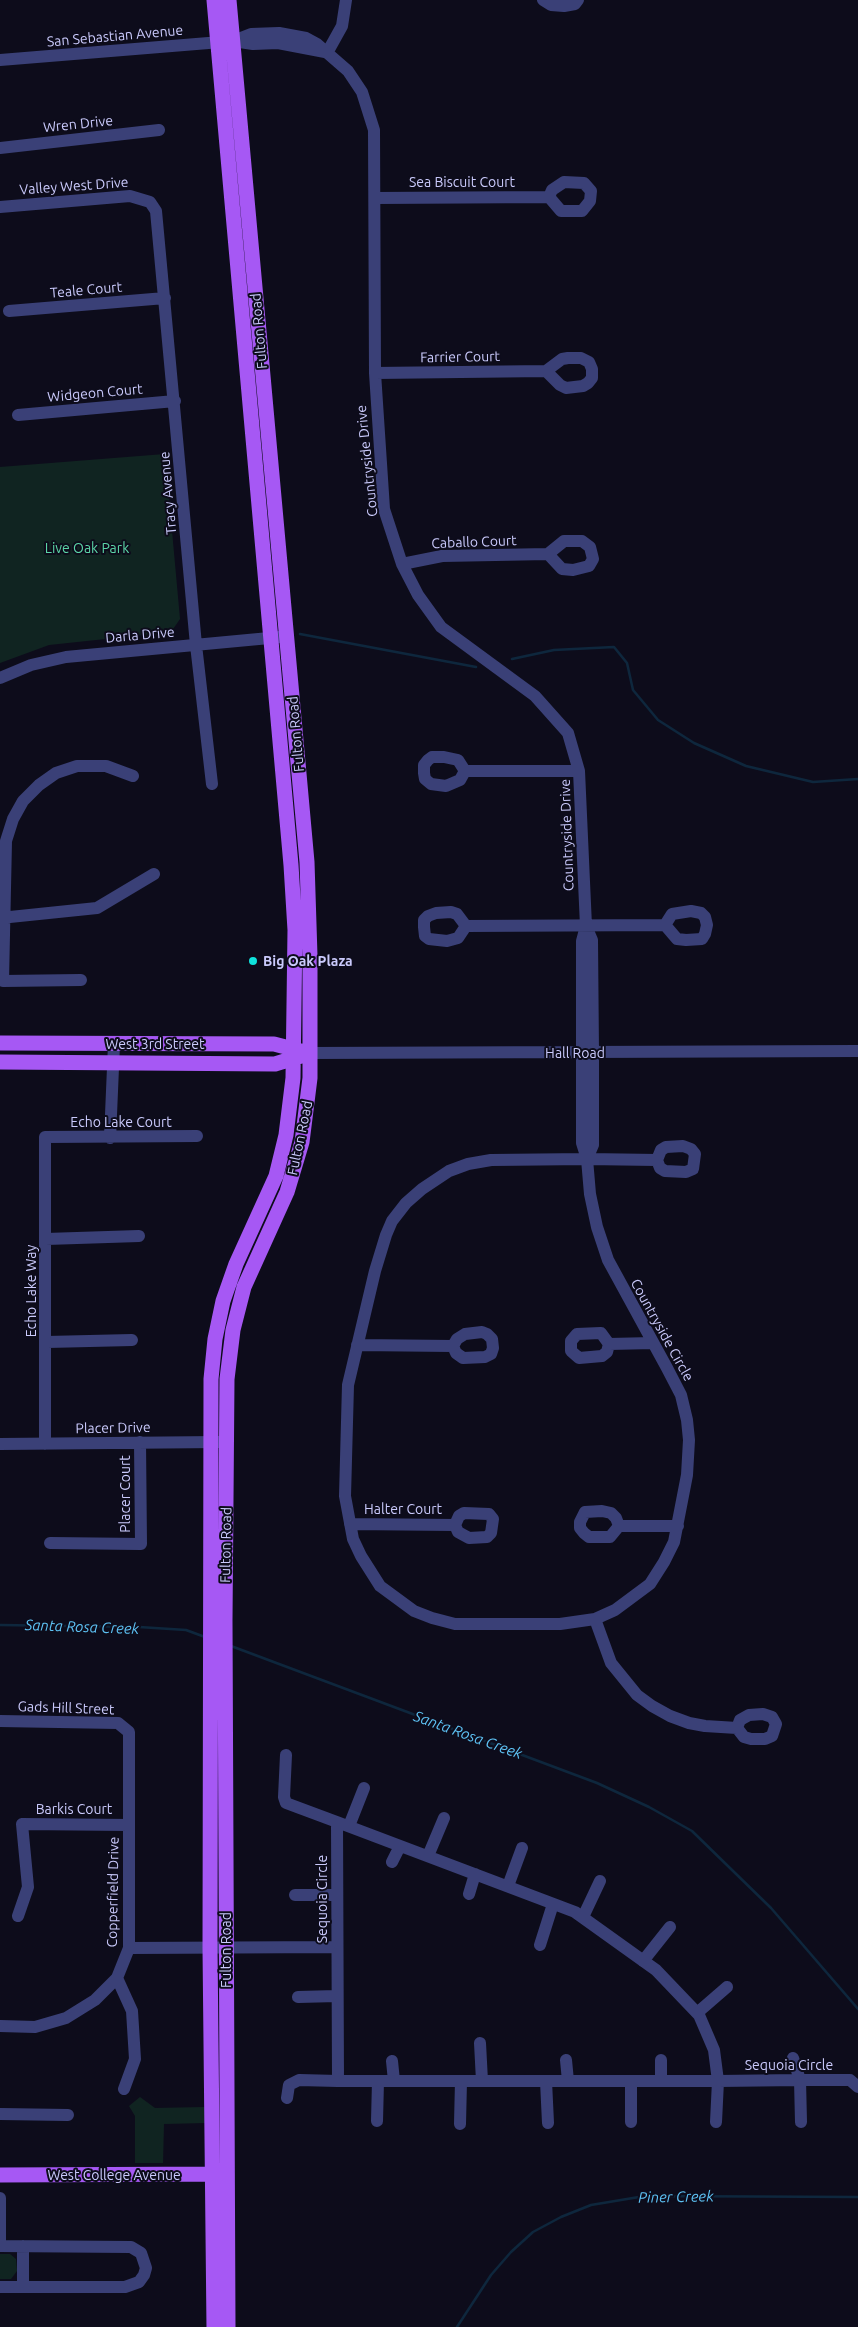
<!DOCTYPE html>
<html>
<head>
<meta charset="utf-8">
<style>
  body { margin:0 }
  canvas { display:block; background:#0d0c1b }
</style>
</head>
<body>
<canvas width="858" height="2327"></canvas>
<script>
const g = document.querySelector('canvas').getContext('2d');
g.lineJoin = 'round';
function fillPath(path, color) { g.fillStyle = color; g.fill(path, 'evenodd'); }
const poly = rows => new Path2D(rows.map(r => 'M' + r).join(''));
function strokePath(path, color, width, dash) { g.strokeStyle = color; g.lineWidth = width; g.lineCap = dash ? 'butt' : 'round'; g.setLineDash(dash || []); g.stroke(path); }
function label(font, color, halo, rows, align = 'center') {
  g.font = font + ' Ubuntu,sans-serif'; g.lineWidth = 4; g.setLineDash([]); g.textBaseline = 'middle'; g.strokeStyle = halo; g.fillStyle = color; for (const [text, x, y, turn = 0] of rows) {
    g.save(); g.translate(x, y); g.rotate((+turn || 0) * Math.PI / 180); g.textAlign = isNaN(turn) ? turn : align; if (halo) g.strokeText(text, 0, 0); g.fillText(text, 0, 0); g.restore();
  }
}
fillPath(poly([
  [165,454,180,619,171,632,49,645,0,663,0,467],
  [140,2097,155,2108,205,2107,205,2123,164,2124,163,2163,135,2163,135,2116,129,2106],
  [0,2254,10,2254,16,2259,17,2271,11,2279,0,2279]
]), '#102421');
strokePath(poly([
  [300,634,476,667],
  [512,659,554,650,614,647,627,663,633,690,658,720,694,743,746,766,813,782,858,779],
  [0,1625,139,1627,186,1630,205,1637],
  [231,1646,597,1783,649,1807,692,1831,771,1908,858,2009],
  [457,2327,491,2275,511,2252,533,2232,561,2217,591,2205,645,2196,858,2197]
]), '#0e273d', 2.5);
strokePath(poly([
  [543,0,551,5,564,6,575,4,578,0],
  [233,41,251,34,279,33,306,38,317,44,348,71,362,92,374,130,375,373,384,509,402,564,418,595,441,627,535,696,568,733,579,771,586,926,582,941,582,1143,587,1159],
  [327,53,342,26,346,0],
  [0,60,233,41,253,44,278,43,325,52],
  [0,148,159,130],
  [375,198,549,197,561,211,582,211,590,201,591,191,584,183,564,182,552,190,549,197],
  [0,207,130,196,150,202,156,211,196,645,212,784],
  [9,311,165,298],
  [375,373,546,371,560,385,566,388,583,386,588,383,592,378,592,369,589,362,581,358,568,358,562,359,546,371],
  [18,415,175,401],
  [402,564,442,556,548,554,562,569,573,570,589,566,593,559,590,547,582,541,564,541,548,554],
  [0,678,31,665,66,657,280,637],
  [465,771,460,780,446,786,431,784,425,779,424,773,424,765,428,760,432,757,444,757,458,760,465,771,579,771],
  [0,918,97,908,154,874],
  [466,926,458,938,447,941,429,939,425,936,424,927,424,920,428,916,436,913,451,912,457,914,466,926,665,925,677,939,686,940,702,939,705,934,707,925,705,917,701,913,691,911,672,914,665,925],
  [586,926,592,940,593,1053,593,1145,587,1159],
  [81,980,3,981,6,841,13,819,23,801,39,785,56,773,77,766,106,766,133,776],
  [309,1053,858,1051],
  [110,1138,114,1044],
  [587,1159,590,1194,597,1227,608,1260,667,1368,681,1395,687,1420,689,1440,687,1475,674,1542,664,1562,650,1584,615,1610,595,1619,560,1624,455,1624,432,1618,414,1611,380,1586,361,1556,353,1539,345,1496,348,1385,375,1271,386,1235,392,1221,406,1203,422,1189,449,1171,468,1164,491,1160,587,1159],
  [587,1159,657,1160,660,1168,665,1171,686,1172,693,1169,695,1154,691,1149,683,1146,666,1147,661,1150,657,1160],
  [46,1239,139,1236],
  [47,1342,132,1340],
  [609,1344,607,1352,602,1356,579,1358,571,1351,571,1341,577,1334,601,1333,609,1344,653,1343],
  [357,1345,453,1346,456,1353,463,1358,485,1357,491,1354,493,1348,492,1339,487,1334,482,1332,465,1334,457,1339,453,1346],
  [0,1444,219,1442],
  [45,1444,45,1137,197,1136],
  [350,1524,455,1525,458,1532,469,1538,487,1537,491,1533,493,1519,489,1514,464,1513,459,1516,455,1525],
  [619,1526,610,1537,589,1537,584,1533,580,1528,580,1522,585,1512,602,1511,611,1513,616,1518,619,1526,678,1526],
  [50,1543,141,1544,140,1442],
  [595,1619,611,1663,637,1695,652,1706,670,1716,689,1723,705,1726,737,1728,744,1737,751,1739,765,1739,772,1736,776,1724,772,1717,763,1714,749,1715,740,1720,737,1728],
  [0,1721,118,1723,129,1732,129,1948,117,1978,95,2000,66,2018,35,2027,0,2026],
  [286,1755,284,1797,286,1803,337,1822],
  [349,1826,364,1788],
  [428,1856,444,1818],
  [392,1862,400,1846],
  [508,1886,522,1848],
  [469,1894,475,1874],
  [295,1895,337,1895],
  [18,1916,28,1887,22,1824,129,1825],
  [583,1917,600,1881],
  [540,1945,553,1904],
  [129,1948,336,1947],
  [643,1961,670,1927],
  [117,1978,132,2011,135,2059,124,2089],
  [298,1997,337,1996],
  [697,2013,727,1987],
  [480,2043,482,2081],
  [793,2058,800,2080,801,2122],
  [566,2060,568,2081],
  [392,2061,394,2081],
  [546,2081,548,2123],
  [631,2081,631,2122],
  [661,2081,661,2060],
  [287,2098,289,2085,299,2080,338,2081],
  [0,2114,68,2115],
  [377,2121,378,2081],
  [716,2122,718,2081,714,2050,699,2015,656,1970,575,1912,337,1822,338,2081,718,2081,800,2080,850,2080,858,2087],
  [460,2124,461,2081],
  [0,2198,0,2246],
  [0,2246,131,2247,141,2253,146,2268,144,2275,139,2282,125,2287,0,2287],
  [23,2287,23,2246]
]), '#3a4077', 12);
strokePath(poly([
  [214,0,291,865,295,930,293,1078,286,1135,276,1176,236,1264,223,1301,215,1339,211,1379,210,1948,214,2327],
  [0,1043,274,1044,301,1051],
  [0,1062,275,1064,301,1056],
  [0,2175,221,2174],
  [228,2327,225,1620,227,1379,233,1330,244,1287,287,1192,302,1142,310,1078,310,956,307,862,229,0]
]), '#a658f4', 15);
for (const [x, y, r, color] of [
  [253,961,5,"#0fe2dc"]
]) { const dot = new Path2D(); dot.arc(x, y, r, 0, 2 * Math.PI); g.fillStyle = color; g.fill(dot); strokePath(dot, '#0d0c1b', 2); }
label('14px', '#cacafc', '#0d0c1b', [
  ["San Sebastian Avenue",115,36,-5],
  ["Wren Drive",78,124,-6],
  ["Sea Biscuit Court",462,182],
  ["Valley West Drive",74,186,-4],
  ["Teale Court",86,290,-5],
  ["Fulton Road",259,331,-95],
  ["Farrier Court",460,357,-1],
  ["Widgeon Court",95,393,-5],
  ["Countryside Drive",367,461,-96],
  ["Tracy Avenue",168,493,-95],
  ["Caballo Court",474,542,-2],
  ["Darla Drive",140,635,-5],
  ["Fulton Road",296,734,-95],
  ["Countryside Drive",567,835,-92],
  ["West 3rd Street",155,1044],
  ["Hall Road",575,1053],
  ["Echo Lake Court",121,1122],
  ["Fulton Road",300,1138,-78],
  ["Echo Lake Way",31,1291,-90],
  ["Countryside Circle",662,1330,61],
  ["Placer Drive",113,1428,-1],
  ["Placer Court",125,1494,-90],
  ["Halter Court",403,1509],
  ["Fulton Road",226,1545,-89],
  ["Gads Hill Street",66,1708,2],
  ["Barkis Court",74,1809],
  ["Copperfield Drive",113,1892,-89],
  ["Sequoia Circle",322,1899,-90],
  ["Fulton Road",226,1950,-90],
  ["Sequoia Circle",789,2065],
  ["West College Avenue",114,2175]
]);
label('14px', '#5cd5a7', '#0d0c1b', [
  ["Live Oak Park",87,548]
]);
label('bold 14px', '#cacafc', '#0d0c1b', [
  ["Big Oak Plaza",263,961]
], 'left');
label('italic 15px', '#5ec3f5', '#0d0c1b', [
  ["Santa Rosa Creek",82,1627,2],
  ["Santa Rosa Creek",468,1735,20],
  ["Piner Creek",676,2197,-1]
]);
</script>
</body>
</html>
